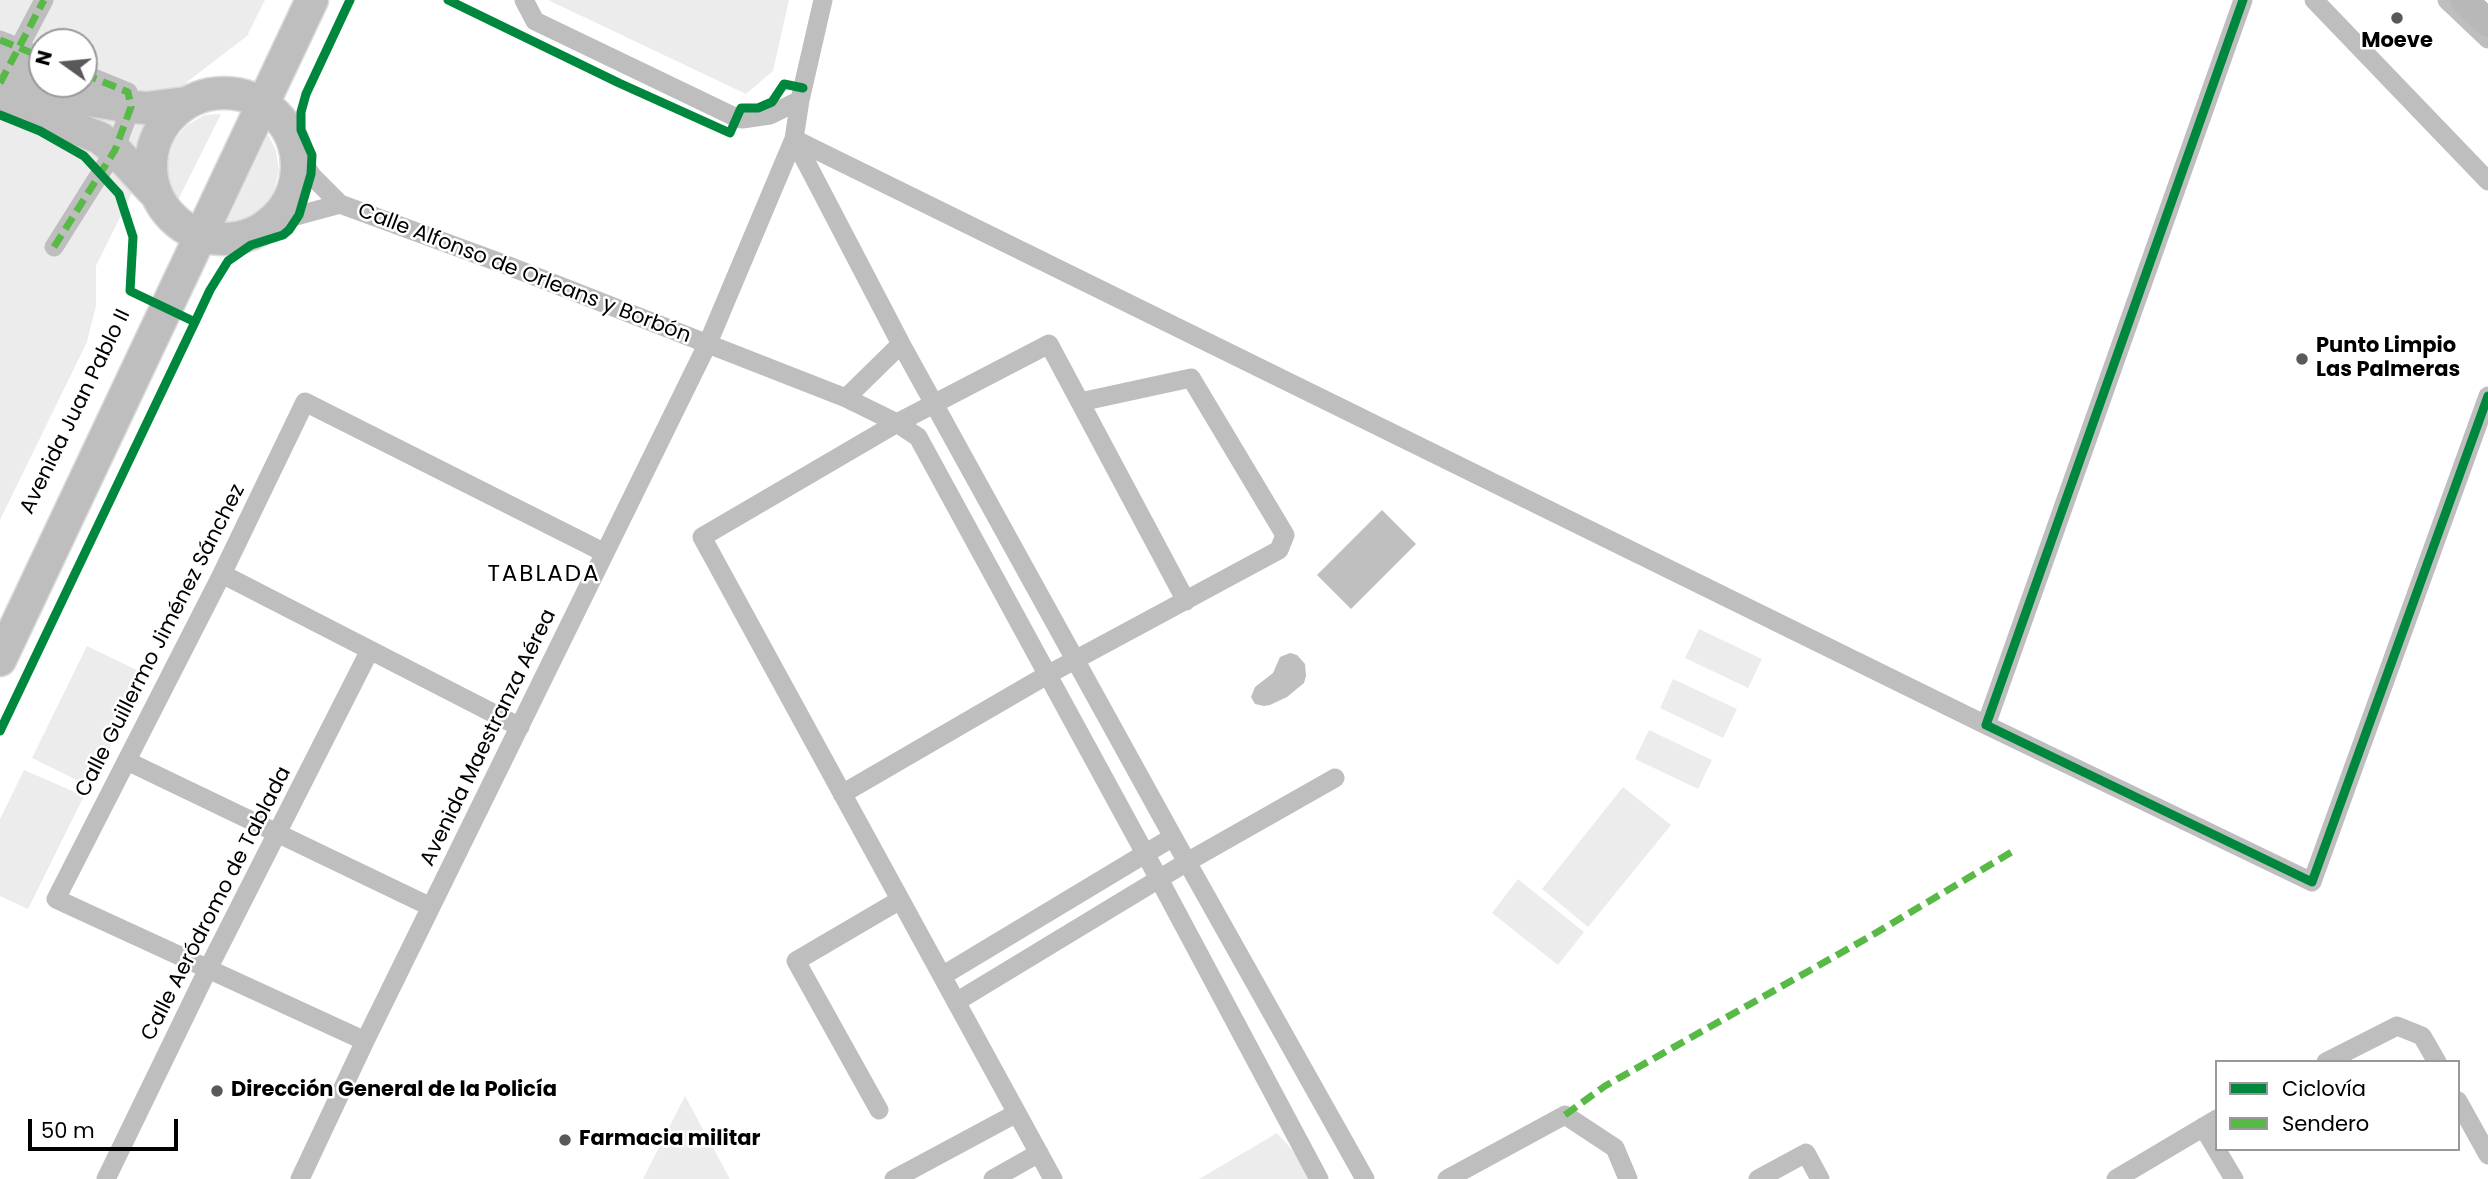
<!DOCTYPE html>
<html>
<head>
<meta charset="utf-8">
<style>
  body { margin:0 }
  #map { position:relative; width:2488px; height:1179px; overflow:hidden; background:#fff; font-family:Poppins,sans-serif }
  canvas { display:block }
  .legend { position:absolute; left:2215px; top:1060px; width:245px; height:91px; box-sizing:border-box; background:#fff; border:2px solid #999; margin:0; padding:9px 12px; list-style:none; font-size:21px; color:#000 }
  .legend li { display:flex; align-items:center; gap:14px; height:35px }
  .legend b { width:35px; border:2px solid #999 }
  .north { position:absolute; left:28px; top:28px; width:70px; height:70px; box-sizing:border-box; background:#fff; border:2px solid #999; border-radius:50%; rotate:285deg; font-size:19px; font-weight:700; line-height:28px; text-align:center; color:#000 }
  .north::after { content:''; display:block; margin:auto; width:24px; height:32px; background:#595959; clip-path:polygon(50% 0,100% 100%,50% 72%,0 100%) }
  .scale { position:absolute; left:28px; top:1119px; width:150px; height:32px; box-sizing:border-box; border:4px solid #000; border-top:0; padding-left:9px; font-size:21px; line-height:24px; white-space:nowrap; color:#000; -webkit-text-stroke:5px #fff; paint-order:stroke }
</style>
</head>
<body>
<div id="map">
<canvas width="2488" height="1179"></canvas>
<ul class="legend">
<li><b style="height:9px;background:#00873e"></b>Ciclovía</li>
<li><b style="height:9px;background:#58b947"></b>Sendero</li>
</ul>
<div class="north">N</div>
<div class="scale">50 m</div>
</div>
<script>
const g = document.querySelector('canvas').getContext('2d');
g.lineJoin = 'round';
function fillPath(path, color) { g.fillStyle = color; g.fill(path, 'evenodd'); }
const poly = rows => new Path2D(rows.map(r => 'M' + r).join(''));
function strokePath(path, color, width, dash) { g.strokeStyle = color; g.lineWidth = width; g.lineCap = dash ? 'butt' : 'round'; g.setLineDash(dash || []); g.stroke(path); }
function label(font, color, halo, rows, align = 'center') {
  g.font = font + ' Poppins,sans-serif'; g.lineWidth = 5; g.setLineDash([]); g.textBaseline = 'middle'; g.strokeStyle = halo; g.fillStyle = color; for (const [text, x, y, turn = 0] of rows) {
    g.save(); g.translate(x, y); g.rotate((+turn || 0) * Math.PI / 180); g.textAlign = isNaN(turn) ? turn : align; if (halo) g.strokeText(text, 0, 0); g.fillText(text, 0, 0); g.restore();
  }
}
fillPath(poly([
  [0,0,265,0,247,36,187,82,96,266,96,306,87,342,0,520],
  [42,42,84,42,84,84,42,84],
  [548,0,789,0,773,71,746,94],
  [221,114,178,200,169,184,167,166,173,142,186,126,204,115],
  [268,135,276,150,279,171,274,191,262,209,246,220,225,225],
  [1699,629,1762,659,1748,688,1685,658],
  [87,646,145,674,91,787,32,758],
  [1673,679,1737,709,1723,738,1660,708],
  [1649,730,1712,760,1698,789,1635,759],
  [24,770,84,796,28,909,0,896,0,819],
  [1623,787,1671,825,1588,927,1542,889],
  [1518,879,1584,932,1558,965,1492,913],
  [685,1096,730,1179,643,1179],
  [1277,1133,1318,1179,1199,1179]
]), '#ececec');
fillPath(poly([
  [1382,510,1416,544,1351,609,1317,575],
  [1290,653,1297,655,1305,664,1306,676,1304,683,1287,697,1270,705,1264,706,1255,704,1251,697,1255,687,1273,673,1280,657]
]), '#bfbfbf');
const primary = poly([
  [0,64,42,82],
  [48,84,83,99,131,107,147,108,185,103],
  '151 166a73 73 0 1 1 146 0a73 73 0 1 1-146 0Z',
  [0,98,100,138,115,150,155,193],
  [0,660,312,0]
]);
strokePath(primary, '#dbdbdb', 35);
strokePath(poly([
  [524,0,535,21,737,118,742,119,770,115,800,100],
  [2243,0,1986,725,2312,882,2488,396],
  [2314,0,2488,181],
  [2447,0,2488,39],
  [0,40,42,57],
  [4,76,44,0],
  [794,139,1986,725],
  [794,139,901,344,1173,837,1365,1179],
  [294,148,312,176,340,204,501,263,846,398,897,423,918,437,1159,879,1319,1179],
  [270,223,340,204],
  [54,247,115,150,131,107,128,92,84,74],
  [846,398,901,344],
  [222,574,520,727],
  [127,761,431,907],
  [842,794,1047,675,1279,550,1285,535,1191,378,1080,402],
  [942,976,1173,837],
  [956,1002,1187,862,1335,778],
  [365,1041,56,899,222,574,305,402,605,553],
  [2326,1062,2397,1026,2422,1036,2437,1062],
  [2458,1101,2488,1155],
  [879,1110,796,961,900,900],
  [2203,1127,2234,1179],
  [106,1179,208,969,370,650],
  [300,1179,365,1041,708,343,794,139,800,100,823,0],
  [894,1179,1017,1113],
  [993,1179,1039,1153],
  [1053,1179,702,537,897,423,1049,344,1186,601],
  [1447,1179,1565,1115,1615,1148,1628,1179],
  [1758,1179,1806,1153,1820,1179],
  [2116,1179,2217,1119]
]), '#bebebe', 19);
strokePath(poly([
  [2464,0,2488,23]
]), '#b8b8b8', 28);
strokePath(primary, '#bebebe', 32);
strokePath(poly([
  [0,40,42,57],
  [0,83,44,0],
  [54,247,115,150,131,107,128,92,84,74],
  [1565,1115,1605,1086,1869,937,2015,850]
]), '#58b947', 7, [14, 7]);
strokePath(poly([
  [448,0,619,83,730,133,741,108,758,108,772,102,784,84,803,88],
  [2243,0,1986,725,2312,882,2488,396],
  [0,115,40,131,84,156,119,194,133,237,130,291,195,322,0,731],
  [195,322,210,290,228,261,251,245,283,235,289,230,299,215,311,174,312,155,301,130,301,112,306,94,350,0]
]), '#00873e', 9);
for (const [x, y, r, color] of [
  [2397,18,7,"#595959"],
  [2302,359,7,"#595959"],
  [217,1091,7,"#595959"],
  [565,1140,7,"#595959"]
]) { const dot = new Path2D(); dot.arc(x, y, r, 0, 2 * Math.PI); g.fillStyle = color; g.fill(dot); strokePath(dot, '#fff', 2.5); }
label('bold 21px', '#000', '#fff', [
  ["Moeve",2397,42,"center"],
  ["Punto Limpio",2316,347],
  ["Las Palmeras",2316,371],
  ["Dirección General de la Policía",231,1091],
  ["Farmacia militar",579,1140]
], 'left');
label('21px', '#000', '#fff', [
  ["Calle Alfonso de Orleans y Borbón",524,274,21],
  ["Avenida Juan Pablo II",76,412,-64],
  ["Calle Guillermo Jiménez Sánchez",161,641,-63],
  ["Avenida Maestranza Aérea",489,738,-64],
  ["Calle Aeródromo de Tablada",217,904,-63]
]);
g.letterSpacing = '2px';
label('23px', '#000', '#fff', [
  ["TABLADA",544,575]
]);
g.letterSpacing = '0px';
</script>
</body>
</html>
